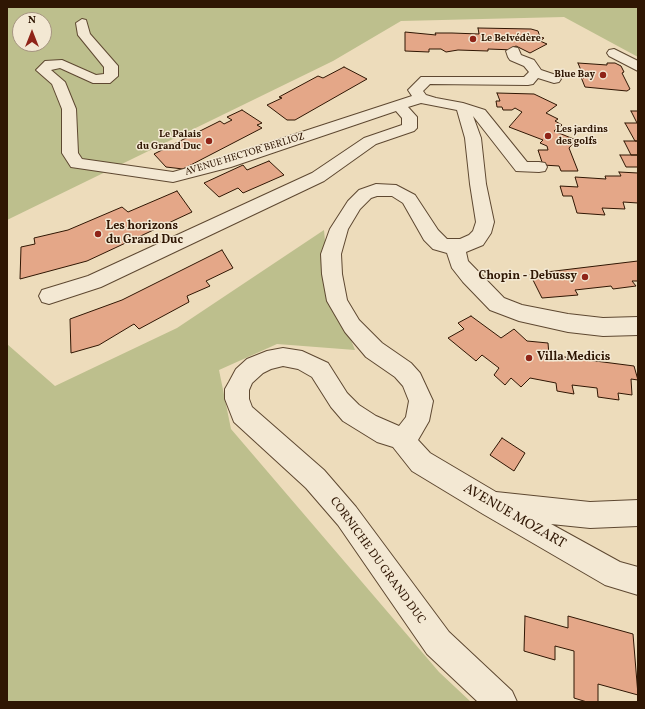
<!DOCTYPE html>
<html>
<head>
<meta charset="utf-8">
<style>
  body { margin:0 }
  #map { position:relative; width:645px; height:709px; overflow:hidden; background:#eddcbb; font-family:Vollkorn,serif }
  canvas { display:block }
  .frame { position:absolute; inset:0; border:8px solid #2f1603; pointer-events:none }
  .north { position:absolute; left:12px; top:12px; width:40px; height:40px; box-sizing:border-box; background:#f3e8d3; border:1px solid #a59480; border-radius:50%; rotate:0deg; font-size:11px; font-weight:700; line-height:16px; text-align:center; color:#2f1603 }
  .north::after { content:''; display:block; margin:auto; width:14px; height:18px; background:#8f2418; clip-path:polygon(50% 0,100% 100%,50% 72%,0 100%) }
</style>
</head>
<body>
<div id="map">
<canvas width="645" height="709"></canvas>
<div class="frame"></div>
<div class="north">N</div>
</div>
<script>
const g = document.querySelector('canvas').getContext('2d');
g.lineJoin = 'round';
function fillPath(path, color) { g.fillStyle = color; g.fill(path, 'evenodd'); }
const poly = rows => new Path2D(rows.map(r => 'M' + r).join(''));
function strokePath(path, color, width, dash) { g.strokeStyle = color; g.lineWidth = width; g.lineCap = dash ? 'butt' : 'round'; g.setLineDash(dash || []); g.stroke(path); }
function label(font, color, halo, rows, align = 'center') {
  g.font = font + ' Vollkorn,serif'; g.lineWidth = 3; g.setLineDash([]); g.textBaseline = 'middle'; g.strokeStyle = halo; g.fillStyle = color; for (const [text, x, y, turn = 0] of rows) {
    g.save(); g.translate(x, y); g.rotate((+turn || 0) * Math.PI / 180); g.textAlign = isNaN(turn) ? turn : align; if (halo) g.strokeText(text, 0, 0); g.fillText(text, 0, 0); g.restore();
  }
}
fillPath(poly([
  [7,7,638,7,638,57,564,17,401,21,333,61,7,220],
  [20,20,44,20,44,44,20,44],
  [324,230,329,285,355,350,277,344,219,370,231,429,439,672,471,702,7,702,7,344,55,386,177,328]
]), '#bdbf8d');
const building = poly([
  [478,28,531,29,538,31,540,37,544,38,540,41,547,44,530,53,516,46,514,47,515,50,488,49,488,51,458,50,446,52,441,49,429,49,429,52,405,51,405,32,436,35,435,33,452,33,479,34,478,28],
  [578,63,607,65,607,63,615,63,621,66,624,72,622,73,630,89,627,91,585,87,581,77,584,78,578,63],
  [344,67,367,79,295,120,287,120,267,105,282,98,279,97,318,76,323,78,344,67],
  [497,93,534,94,557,105,546,113,558,119,555,121,562,125,554,131,576,140,569,148,578,171,561,171,559,166,543,165,538,150,548,150,547,146,540,143,543,140,509,127,522,112,515,108,512,110,503,110,502,107,497,107,496,101,500,101,497,93],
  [242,110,262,123,257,125,262,128,183,169,166,167,154,154,220,121,224,124,232,120,227,117,242,110],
  [631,111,638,111,638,123,637,123,631,111],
  [625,123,638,123,638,141,635,141,625,123],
  [624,141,638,141,638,155,631,155,624,141],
  [620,155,638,155,638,167,626,167,620,155],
  [269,161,284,175,243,193,238,188,219,197,204,183,243,165,247,170,269,161],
  [619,172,638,173,638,203,623,202,625,209,602,208,605,215,577,213,572,196,563,196,560,186,578,187,575,177,606,179,605,176,621,176,619,172],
  [177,191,192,212,87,261,20,279,21,247,35,244,34,238,68,230,122,207,128,212,177,191],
  [222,250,233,268,206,281,210,286,187,296,189,302,139,329,134,324,99,345,71,353,70,319,122,300,222,250],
  [638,261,638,281,632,281,636,286,613,289,611,286,575,290,578,295,542,298,530,274,638,261],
  [471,316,501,338,514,329,527,341,548,343,549,355,634,366,638,380,631,379,632,395,618,393,619,400,598,397,597,388,572,385,574,394,557,391,556,383,530,378,521,387,511,378,505,385,494,375,499,368,482,355,476,361,448,338,464,329,458,323,471,316],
  [502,438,525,453,514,471,490,455,502,438],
  [525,616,568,628,568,616,633,634,638,695,598,684,598,702,587,702,574,698,574,651,555,646,555,660,524,651,525,616]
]);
fillPath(building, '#e4a788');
strokePath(building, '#2f1603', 1);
const minor = poly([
  [82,19,86,20,90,34,118,66,118,76,110,83,93,83,60,68,51,70,65,82,76,109,78,153,82,159,173,172,219,159,412,96,408,90,421,77,524,77,529,72,524,66,510,60,508,57,506,51,513,47,518,48,521,55,534,60,541,70,559,76,561,79,559,82,554,83,538,78,533,84,528,85,430,84,423,91,426,95,436,98,463,103,485,110,527,162,539,162,545,163,547,167,545,171,539,172,516,171,473,116,481,138,486,184,494,222,491,233,483,245,466,252,468,261,504,298,522,305,568,314,603,318,638,317,638,335,603,336,568,332,519,321,490,310,463,282,452,268,447,253,433,249,424,240,403,203,392,196,377,196,371,198,360,209,348,229,341,254,342,274,347,300,359,320,382,343,411,363,420,373,433,401,429,421,418,440,430,453,496,492,590,502,638,500,638,526,590,528,551,524,620,562,638,567,638,595,605,585,483,514,412,471,393,447,377,442,343,421,331,407,312,377,298,369,283,366,271,369,263,373,252,383,249,390,249,399,252,407,324,470,356,507,449,632,512,691,517,702,478,702,427,654,338,525,306,488,234,422,225,399,225,389,229,382,236,369,247,359,267,351,283,348,302,351,328,363,347,393,359,405,376,416,399,426,406,417,409,401,403,386,395,377,366,357,345,332,327,301,322,274,321,254,330,229,348,201,359,190,376,184,396,185,415,195,438,230,447,239,460,239,469,235,473,231,476,222,470,184,465,138,457,110,421,103,408,107,417,117,417,128,414,131,376,144,324,181,101,287,49,304,42,302,39,296,42,290,88,276,312,173,364,138,402,125,402,118,396,111,231,167,173,182,71,167,62,153,62,109,52,84,36,70,45,61,62,60,96,75,104,74,104,67,78,35,76,23,82,19],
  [614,49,638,61,638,71,609,56,607,53,609,50,614,49]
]);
strokePath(minor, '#5e4831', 2);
fillPath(minor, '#f3e8d3');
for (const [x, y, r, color] of [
  [473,39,4,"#8f2418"],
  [603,75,4,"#8f2418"],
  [548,136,4,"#8f2418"],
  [209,141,4,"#8f2418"],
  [98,234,4,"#8f2418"],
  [585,277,4,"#8f2418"],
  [529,358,4,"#8f2418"]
]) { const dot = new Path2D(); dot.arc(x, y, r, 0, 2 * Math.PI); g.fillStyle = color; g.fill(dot); strokePath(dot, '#f3e8d3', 1.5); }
label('bold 10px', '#2f1603', '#f3e8d3', [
  ["Le Belvédère",481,39],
  ["Blue Bay",595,75,"right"],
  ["Les jardins",556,130],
  ["des golfs",556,142],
  ["Le Palais",201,135,"right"],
  ["du Grand Duc",201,147,"right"]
], 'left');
label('10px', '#2f1603', '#f3e8d3', [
  ["AVENUE HECTOR BERLIOZ",245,155,-17]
]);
label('bold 12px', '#2f1603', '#f3e8d3', [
  ["Les horizons",106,227],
  ["du Grand Duc",106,241],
  ["Chopin - Debussy",577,277,"right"],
  ["Villa Medicis",537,358]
], 'left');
label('12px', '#2f1603', '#f3e8d3', [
  ["CORNICHE DU GRAND DUC",377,561,54]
]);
label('14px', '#2f1603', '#f3e8d3', [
  ["AVENUE MOZART",514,517,30]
]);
</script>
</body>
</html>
